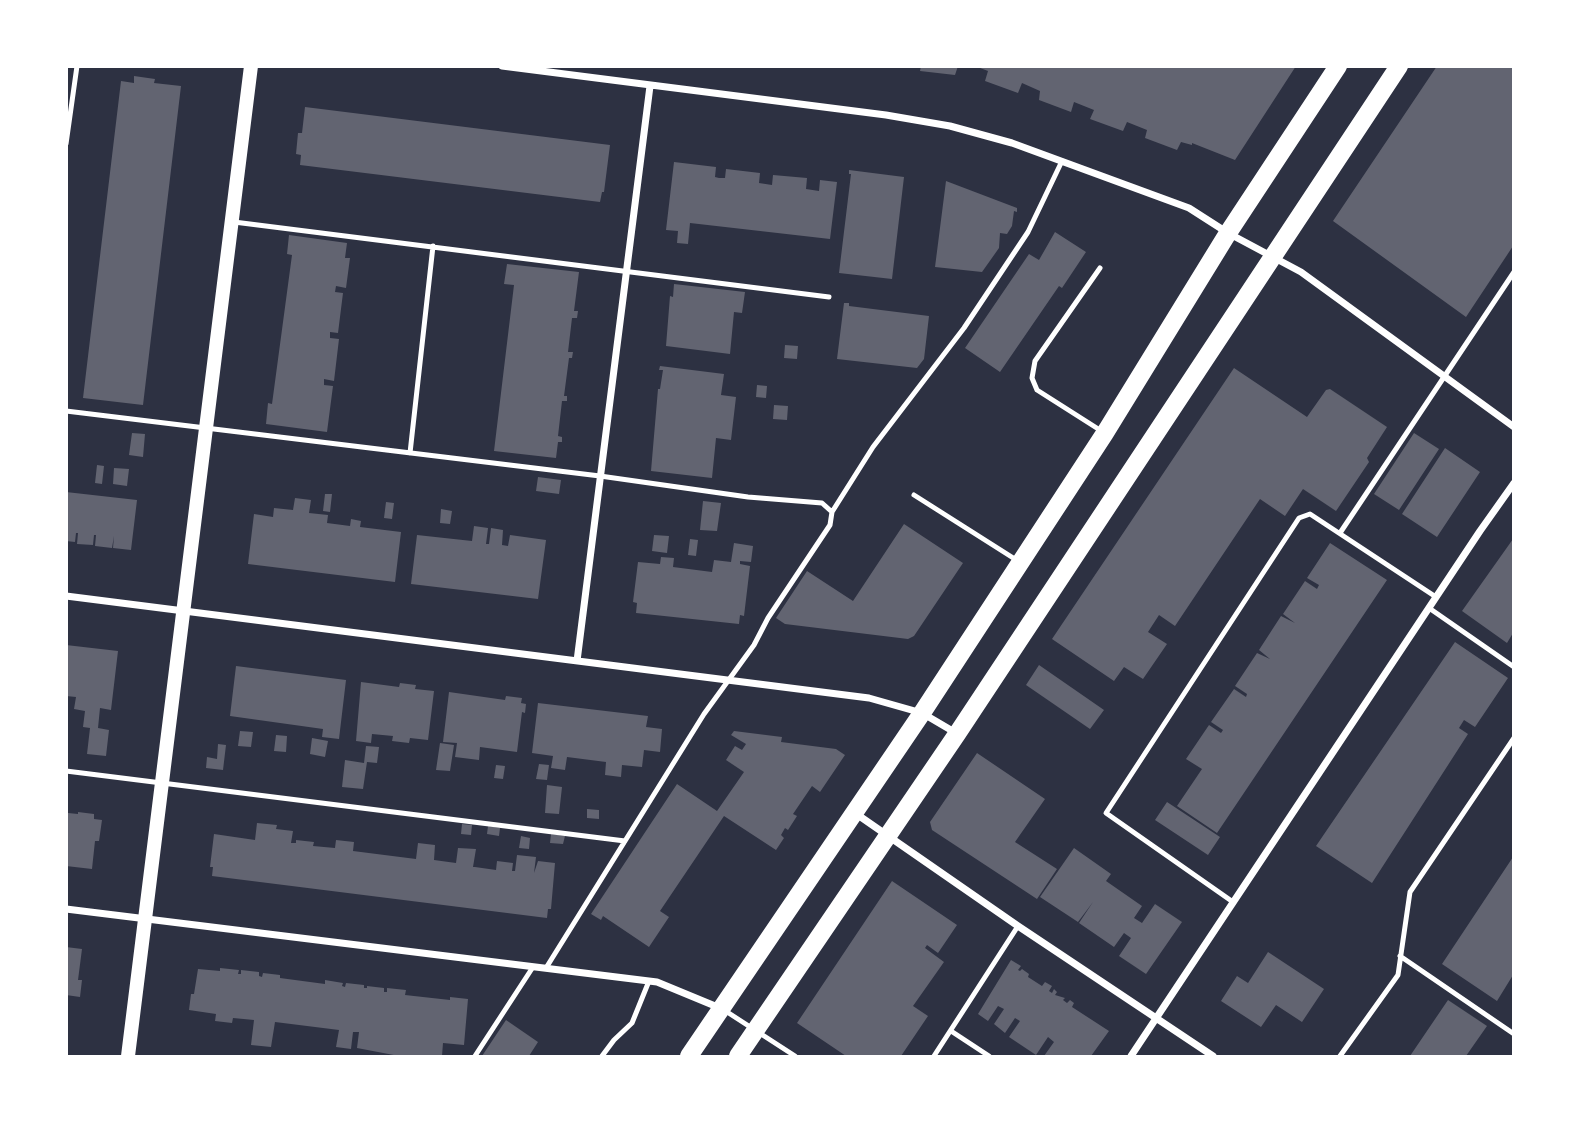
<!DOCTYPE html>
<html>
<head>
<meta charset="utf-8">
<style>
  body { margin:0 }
  #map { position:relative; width:1580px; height:1123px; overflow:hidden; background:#2d3142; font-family:"Asap Condensed",sans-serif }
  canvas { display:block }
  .frame { position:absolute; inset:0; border:68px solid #fff; pointer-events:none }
</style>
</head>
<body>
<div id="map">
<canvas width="1580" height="1123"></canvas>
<div class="frame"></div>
</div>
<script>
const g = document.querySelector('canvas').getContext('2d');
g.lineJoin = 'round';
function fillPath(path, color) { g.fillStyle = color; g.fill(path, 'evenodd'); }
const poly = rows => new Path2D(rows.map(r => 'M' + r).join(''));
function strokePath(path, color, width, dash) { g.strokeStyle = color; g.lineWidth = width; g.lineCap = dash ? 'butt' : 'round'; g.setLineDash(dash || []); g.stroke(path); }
fillPath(poly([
  [921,66,958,66,955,75,920,71],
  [975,66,1296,66,1235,160,1192,143,1192,145,1181,142,1177,150,1145,138,1147,130,1127,122,1123,131,1090,119,1094,110,1074,102,1071,112,1039,100,1040,91,1022,83,1018,93,985,81,988,71],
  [1437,66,1513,66,1513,246,1466,317,1333,221],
  [134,76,155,79,154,83,181,86,143,405,83,398,121,81,134,83],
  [305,107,610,145,604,192,602,192,600,202,300,165,301,155,296,154,298,133,302,133],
  [674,162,716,167,715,177,719,178,725,178,726,169,760,173,759,183,772,185,773,175,807,178,806,189,819,191,820,180,837,182,830,239,690,223,688,244,677,243,678,231,666,230],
  [849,170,904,177,892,279,839,273,851,174,849,174],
  [946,181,1017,208,1017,212,1014,211,1012,226,1007,234,1000,233,999,248,982,272,935,267],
  [1055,232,1086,252,1062,288,1059,286,1000,372,965,348,1029,254,1039,260],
  [289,235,347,243,345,258,350,258,346,288,336,286,335,292,343,293,338,333,330,332,330,338,339,339,334,381,324,379,324,385,333,386,327,432,266,424,268,403,272,404,292,255,287,254],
  [507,264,579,272,574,311,578,311,577,318,572,318,568,352,573,352,572,358,569,358,564,396,567,396,567,401,562,401,558,436,562,437,562,442,558,442,556,458,494,451,514,285,504,284],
  [674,284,745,292,742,313,734,312,730,354,666,346,670,296,673,297],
  [844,303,849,303,849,306,929,316,924,359,917,368,837,359],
  [785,345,798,346,797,359,784,358],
  [660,366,724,374,721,395,736,397,731,440,716,438,712,478,651,471,658,389,660,389,663,370,659,370],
  [1234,368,1307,417,1326,390,1330,389,1387,427,1367,458,1369,462,1336,511,1303,489,1285,516,1260,499,1175,626,1159,615,1148,632,1167,644,1143,679,1124,667,1114,681,1052,639],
  [757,385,767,386,766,398,756,397],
  [774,405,788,406,787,420,773,419],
  [132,433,145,434,143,457,129,455],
  [1414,433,1439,449,1399,510,1374,494],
  [1445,448,1480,472,1437,537,1402,514],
  [97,465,104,466,102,484,95,483],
  [114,468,129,469,127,486,113,484],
  [538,477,561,480,559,494,536,491],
  [66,492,137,500,131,550,113,548,114,536,112,548,95,546,96,535,94,535,93,545,77,544,78,533,76,533,75,542,66,541],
  [325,494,332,494,330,512,323,511],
  [295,498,311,500,309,513,328,515,327,523,350,526,351,519,361,521,360,527,401,532,395,582,248,564,254,514,273,517,274,508,293,510],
  [703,501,721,503,717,531,700,530],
  [386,502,394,503,392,519,384,518],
  [441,509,452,511,450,524,440,523],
  [904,524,963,563,914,636,908,639,785,624,776,618,807,571,853,601],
  [474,526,488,528,486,544,489,544,491,528,503,530,502,545,508,546,510,535,546,540,538,599,411,584,417,535,472,541],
  [654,535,669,536,667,553,652,551],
  [690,539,698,540,696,556,688,555],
  [1513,539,1513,633,1507,643,1462,611],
  [734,543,753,546,751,562,740,561,740,564,750,566,744,616,740,615,739,624,636,613,637,603,633,602,638,562,660,564,661,557,674,558,673,567,712,572,714,560,731,562],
  [1330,543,1387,580,1217,833,1177,806,1202,769,1186,759,1209,725,1221,733,1223,730,1211,722,1234,689,1246,697,1247,694,1235,686,1257,653,1270,659,1259,650,1281,616,1295,623,1283,614,1305,581,1317,589,1319,585,1307,578],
  [1455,642,1508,678,1475,727,1464,720,1459,728,1468,734,1372,883,1316,846],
  [66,645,118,651,111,710,100,708,98,728,109,730,106,756,87,754,90,728,83,727,85,711,74,709,76,697,66,696],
  [1039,665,1104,710,1090,729,1026,685],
  [236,666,346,680,339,739,322,737,323,729,230,716],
  [361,682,399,687,400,683,416,685,415,689,434,691,428,740,410,738,409,743,392,741,393,736,372,734,371,743,356,741],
  [449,692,505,700,506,696,522,698,521,703,526,704,525,713,522,712,517,752,480,747,479,760,455,757,457,743,443,742],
  [538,703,648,716,646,727,662,729,660,752,644,750,642,767,622,765,621,777,605,775,606,762,567,757,565,770,551,768,553,756,532,753],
  [240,731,253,732,251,747,238,746],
  [734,731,782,737,781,742,836,749,845,755,820,792,812,786,793,814,797,816,788,830,785,828,781,835,784,838,776,850,724,816,660,911,669,917,649,947,603,916,601,920,591,914,677,784,717,811,744,772,726,760,735,746,742,750,746,744,731,735],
  [276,735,287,736,286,752,274,751],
  [312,738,328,741,325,757,310,754],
  [440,743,454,745,450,771,436,770],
  [218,744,226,745,223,770,206,768,207,757,217,759],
  [366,746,379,747,377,763,367,762,363,789,342,787,345,760,364,763],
  [977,753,1045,799,1015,842,1057,869,1037,899,932,830,930,822],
  [539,764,549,765,547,780,536,779],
  [496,765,505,766,503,779,494,778],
  [547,785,562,787,559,814,545,813],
  [1167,802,1220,837,1208,855,1155,820],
  [587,809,599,810,599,819,587,818],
  [78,812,94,814,94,819,102,820,99,841,95,841,92,869,66,866,66,819,68,813,78,814],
  [257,823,277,825,276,829,293,831,291,843,296,843,296,840,314,842,313,846,335,848,336,840,354,842,353,851,416,859,418,843,435,845,434,860,456,863,458,848,476,849,473,867,475,867,496,870,497,861,513,863,512,871,515,871,517,855,536,857,534,873,538,861,555,863,551,909,548,909,547,918,212,876,213,867,210,867,214,834,255,840],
  [462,824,472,825,471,835,461,834],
  [488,826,500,828,499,836,487,834],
  [551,834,565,836,563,844,550,843],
  [521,836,530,838,529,849,519,848],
  [1074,848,1111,874,1106,881,1142,906,1134,918,1142,923,1155,904,1182,922,1146,974,1119,956,1131,938,1124,933,1114,947,1079,923,1093,902,1078,922,1040,897],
  [1513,857,1513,975,1497,1001,1442,964],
  [892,881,957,925,938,953,927,945,925,948,944,962,913,1006,928,1016,901,1056,846,1056,797,1023],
  [66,947,82,949,78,980,82,980,80,997,66,995],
  [1268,952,1324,989,1302,1022,1276,1005,1261,1027,1221,1001,1237,976,1248,983],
  [1011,960,1021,966,1018,970,1020,971,1022,969,1029,974,1028,977,1042,986,1045,982,1052,986,1049,991,1052,993,1054,989,1057,992,1055,995,1065,998,1063,1000,1067,1003,1070,1000,1074,1003,1072,1007,1109,1031,1091,1056,1044,1056,1054,1042,1048,1037,1036,1055,1009,1037,1020,1021,1015,1018,1005,1033,994,1024,1004,1009,998,1006,988,1021,978,1014],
  [220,968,239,970,238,974,241,974,241,970,259,972,259,976,262,977,263,973,280,975,280,978,325,984,325,980,343,983,342,986,345,987,346,983,364,985,364,988,367,988,367,986,384,988,384,992,387,992,387,988,406,990,405,995,450,1000,450,997,468,999,464,1045,443,1043,442,1056,399,1056,357,1048,359,1032,353,1032,351,1049,336,1047,339,1030,275,1022,271,1047,251,1045,254,1020,233,1018,232,1023,215,1021,216,1014,189,1010,191,994,194,994,198,969,220,971],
  [1448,1000,1487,1026,1466,1056,1410,1056],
  [506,1020,538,1042,529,1056,482,1056]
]), '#626471');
strokePath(poly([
  [66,144,77,66],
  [234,222,829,297],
  [1100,268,1035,361,1032,378,1037,390,1103,432],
  [66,411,600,476,748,497,822,503,832,512,830,525,768,618,754,645,704,714,546,968],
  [410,453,433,246],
  [914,495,1018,561],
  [832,512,873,447,964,328,1028,232,1062,161],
  [1340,533,1514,272],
  [1429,608,1514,667],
  [66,771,625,841],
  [1233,902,1106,813,1299,518,1310,514,1436,597],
  [1400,956,1514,1034],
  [724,1010,795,1056],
  [951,1031,989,1056],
  [475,1056,533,967],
  [602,1056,614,1040,632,1023,649,981],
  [934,1056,1018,926],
  [1340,1056,1398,975,1410,892,1514,738]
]), '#fff', 5);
strokePath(poly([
  [502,66,886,115,950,126,1012,143,1189,208,1228,233,1301,272,1514,427],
  [66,596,869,698,922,713,956,733],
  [577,661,650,86],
  [855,813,1018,926,1213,1056],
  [66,909,657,982,720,1008],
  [1131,1056,1480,531,1514,483]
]), '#fff', 7);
strokePath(poly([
  [128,1056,251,66]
]), '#fff', 14);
strokePath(poly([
  [689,1056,922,713,1105,433,1228,233,1338,66],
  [738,1056,957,734,1399,66]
]), '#fff', 18);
</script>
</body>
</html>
